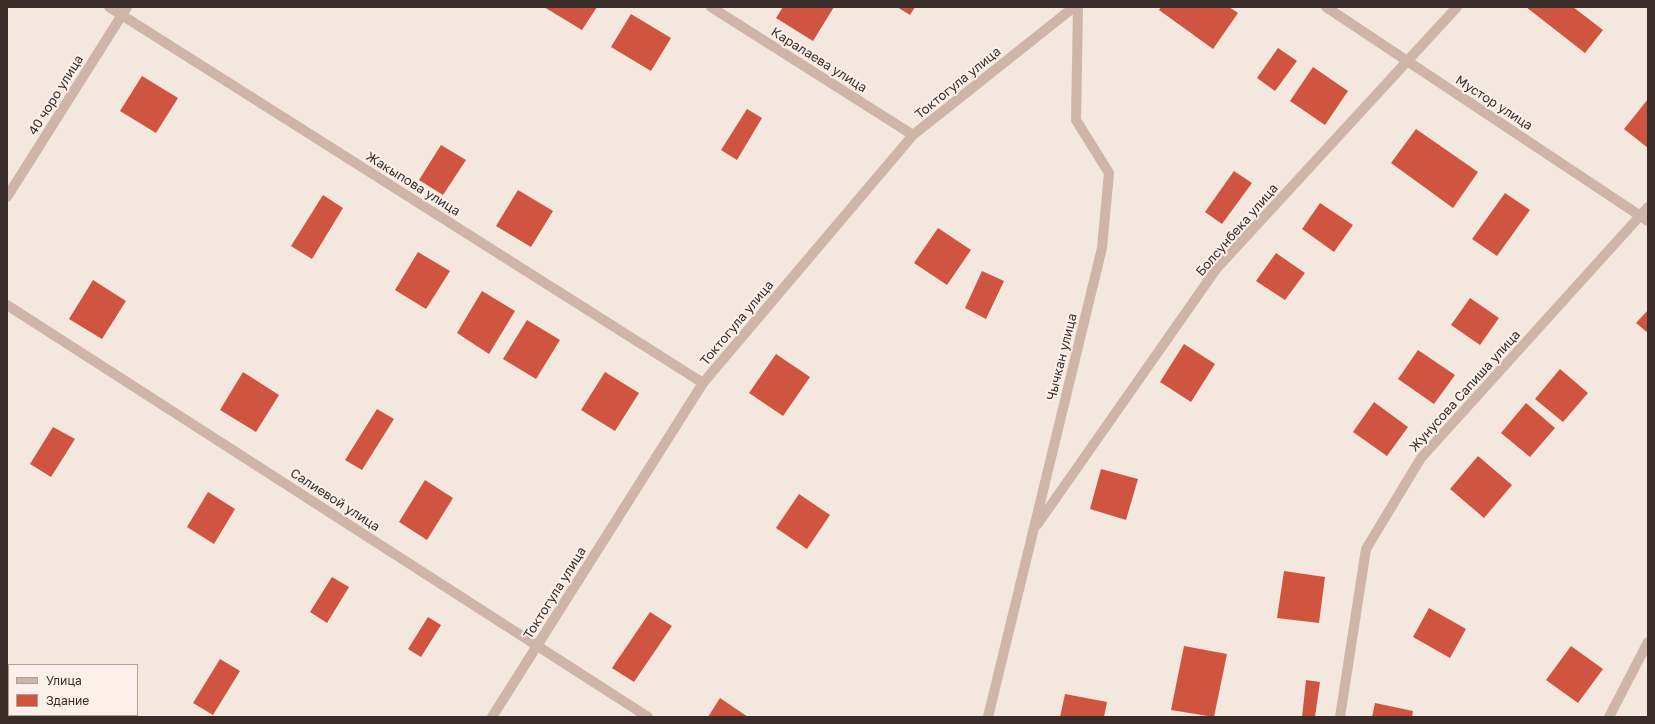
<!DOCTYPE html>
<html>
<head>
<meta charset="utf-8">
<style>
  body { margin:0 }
  #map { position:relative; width:1655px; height:724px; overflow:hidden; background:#f4e7dd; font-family:"Golos Text",sans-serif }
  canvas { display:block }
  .frame { position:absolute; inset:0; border:8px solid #3a2c28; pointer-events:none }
  .legend { position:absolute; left:8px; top:664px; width:130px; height:52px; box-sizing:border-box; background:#fbf1ea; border:1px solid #aea29c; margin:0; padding:5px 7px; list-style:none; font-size:12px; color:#3a2c28 }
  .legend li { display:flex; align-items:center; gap:8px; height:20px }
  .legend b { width:20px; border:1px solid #aea29c }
</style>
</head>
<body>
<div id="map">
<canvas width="1655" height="724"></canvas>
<div class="frame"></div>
<ul class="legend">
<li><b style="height:5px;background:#ceb5a7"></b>Улица</li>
<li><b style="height:11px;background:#cf5540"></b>Здание</li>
</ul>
</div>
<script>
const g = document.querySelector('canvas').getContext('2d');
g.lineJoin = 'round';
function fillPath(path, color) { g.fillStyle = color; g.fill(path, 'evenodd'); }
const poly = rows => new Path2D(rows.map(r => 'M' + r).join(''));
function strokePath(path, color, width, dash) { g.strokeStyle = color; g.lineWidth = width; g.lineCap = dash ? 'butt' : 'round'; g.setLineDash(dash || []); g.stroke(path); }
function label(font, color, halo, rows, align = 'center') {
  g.font = font + ' "Golos Text",sans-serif'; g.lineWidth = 4; g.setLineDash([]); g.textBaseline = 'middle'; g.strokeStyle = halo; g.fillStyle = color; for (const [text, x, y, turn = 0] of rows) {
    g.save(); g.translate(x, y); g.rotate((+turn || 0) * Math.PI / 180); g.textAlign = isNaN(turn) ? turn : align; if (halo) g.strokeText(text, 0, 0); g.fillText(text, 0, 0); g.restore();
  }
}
fillPath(poly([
  [544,7,597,7,582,30],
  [783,7,834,7,813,41,776,18],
  [897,7,915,7,910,15],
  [1161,7,1229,7,1238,13,1213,49,1159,10],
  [1526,7,1573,7,1603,30,1585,53],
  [631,14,671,38,651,71,611,47],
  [1278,48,1297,61,1275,91,1257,78],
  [1313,67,1348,91,1325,125,1290,101],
  [142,76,178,98,156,133,120,111],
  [1648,99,1648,148,1624,129],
  [747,109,762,118,737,160,721,150],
  [1416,129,1478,172,1453,208,1391,163],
  [441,145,466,160,443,195,419,180],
  [1234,171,1252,183,1222,224,1205,212],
  [518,190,553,211,531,247,496,226],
  [1505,193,1530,210,1497,256,1472,239],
  [323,195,343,208,312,259,291,246],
  [1320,203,1353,225,1334,252,1302,229],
  [938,228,971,250,947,285,914,263],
  [418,252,450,271,426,309,395,290],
  [1276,253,1305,273,1285,300,1256,281],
  [982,271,1004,281,986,319,965,308],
  [93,280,126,301,102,339,69,319],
  [482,291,515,311,489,354,457,333],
  [1470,298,1499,318,1480,345,1451,325],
  [1648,310,1648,333,1636,323],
  [527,320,560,340,536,379,503,359],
  [1184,344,1215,364,1191,402,1160,382],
  [1418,350,1455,375,1434,404,1398,379],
  [776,354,810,377,783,416,749,393],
  [1560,369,1588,393,1563,422,1535,399],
  [243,372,279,395,256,432,220,410],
  [605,372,639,393,615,431,581,410],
  [1374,402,1408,427,1387,456,1353,432],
  [1526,403,1555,428,1530,457,1501,433],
  [377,409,394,419,362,470,345,460],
  [53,427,75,439,51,477,30,464],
  [1478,456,1512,485,1484,518,1450,489],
  [1101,469,1138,479,1126,520,1090,509],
  [425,480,453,498,427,540,399,522],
  [208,492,235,509,214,544,187,527],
  [799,494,830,515,807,549,776,528],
  [1284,571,1325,577,1319,623,1277,618],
  [332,577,349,587,327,623,310,612],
  [1429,608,1466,629,1450,658,1413,637],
  [650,612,672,626,634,682,612,668],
  [428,617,441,625,421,657,408,649],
  [1184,646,1227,654,1214,717,1171,710],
  [1571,646,1603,669,1578,703,1546,680],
  [220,659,240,671,213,715,193,703],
  [1306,680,1320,682,1315,717,1302,717],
  [1065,694,1107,702,1104,717,1060,717],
  [720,698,748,717,708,717],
  [1375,703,1413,711,1412,717,1372,717]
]), '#cf5540');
strokePath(poly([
  [109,7,703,383],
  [711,7,913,135],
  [1326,7,1648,221],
  [7,197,127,7],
  [7,305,648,717],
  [1037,525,1217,268,1457,7],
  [7,675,9,676],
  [71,715,74,717],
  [492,717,703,383,913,135,1074,7],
  [988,717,1102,248,1109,173,1076,120,1078,7],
  [1340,717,1366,549,1421,458,1648,207],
  [1609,717,1648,642]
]), '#ceb5a7', 10);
label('13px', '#3a2c28', '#fbf1ea', [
  ["Каралаева улица",819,60,32],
  ["Токтогула улица",958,83,-39],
  ["40 чоро улица",56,95,-58],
  ["Мустор улица",1494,103,33],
  ["Жакыпова улица",413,184,32],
  ["Болсунбека улица",1237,230,-49],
  ["Токтогула улица",737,323,-50],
  ["Чычкан улица",1062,357,-76],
  ["Жунусова Сапиша улица",1465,391,-48],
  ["Салиевой улица",335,500,33],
  ["Токтогула улица",555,593,-58]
]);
</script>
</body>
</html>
